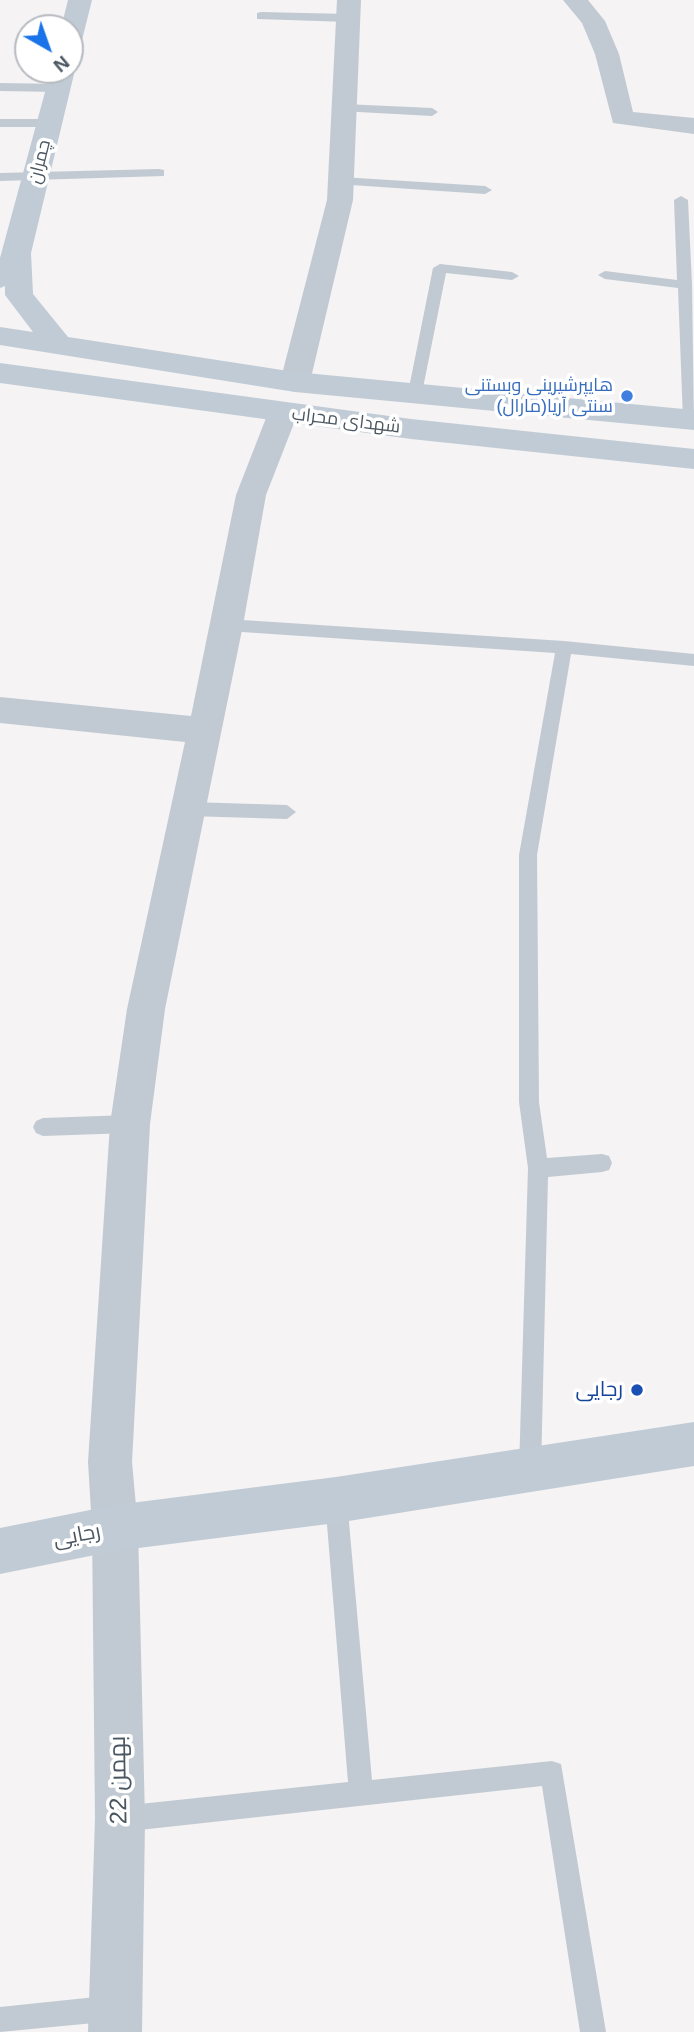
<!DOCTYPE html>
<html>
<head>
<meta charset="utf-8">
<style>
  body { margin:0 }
  #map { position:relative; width:694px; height:2032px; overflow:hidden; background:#f5f3f3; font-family:Arial,sans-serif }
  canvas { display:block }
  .north { position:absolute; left:14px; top:14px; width:70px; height:70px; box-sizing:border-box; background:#fff; border:2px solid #b7bbc0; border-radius:50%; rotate:140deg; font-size:19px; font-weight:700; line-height:28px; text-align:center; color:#4a5661 }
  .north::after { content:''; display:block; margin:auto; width:24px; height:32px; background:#1a73e8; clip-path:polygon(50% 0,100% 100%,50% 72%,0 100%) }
</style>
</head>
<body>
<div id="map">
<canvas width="694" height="2032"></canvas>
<div class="north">N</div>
</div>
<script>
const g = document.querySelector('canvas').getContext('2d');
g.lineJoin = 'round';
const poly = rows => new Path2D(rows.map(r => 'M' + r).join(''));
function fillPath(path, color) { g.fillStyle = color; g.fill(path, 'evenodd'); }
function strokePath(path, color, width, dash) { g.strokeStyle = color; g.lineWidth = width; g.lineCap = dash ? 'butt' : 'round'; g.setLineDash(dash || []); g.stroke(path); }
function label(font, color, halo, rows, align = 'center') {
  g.font = font + ' Arial,Cairo,sans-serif'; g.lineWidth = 7; g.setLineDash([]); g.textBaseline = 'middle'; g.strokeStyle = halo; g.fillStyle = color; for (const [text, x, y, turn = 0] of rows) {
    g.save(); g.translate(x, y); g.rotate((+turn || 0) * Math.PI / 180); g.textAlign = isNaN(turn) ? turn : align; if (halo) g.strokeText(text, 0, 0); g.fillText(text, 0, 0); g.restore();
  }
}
fillPath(poly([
  [261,12,348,14,354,18,348,22,257,19,257,13,261,12],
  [0,83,58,84,64,88,58,92,0,91,0,83],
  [344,104,432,108,438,112,432,116,340,111,340,105,344,104],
  [0,119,50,119,56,123,50,127,0,127,0,119],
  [159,169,164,170,164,176,0,181,0,173,159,169],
  [341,177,485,186,492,190,485,194,336,184,334,181,341,177],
  [681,196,688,200,692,285,694,424,690,425,683,420,678,288,605,279,598,275,605,271,677,280,674,200,681,196],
  [440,264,512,272,519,276,512,280,446,273,422,393,415,398,408,393,433,268,440,264],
  [227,619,564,641,694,654,694,666,571,654,537,855,539,1102,547,1158,602,1154,609,1156,612,1163,609,1170,602,1172,548,1177,541,1470,538,1478,530,1481,522,1478,519,1470,528,1168,519,1102,519,855,555,653,227,631,219,625,227,619],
  [189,802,287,805,296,812,287,819,189,816,180,809,189,802],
  [130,1115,137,1118,140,1124,137,1130,130,1133,43,1136,36,1133,33,1127,36,1121,43,1118,130,1115],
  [336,1489,344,1492,347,1500,372,1780,552,1761,561,1764,606,2032,580,2032,542,1786,121,1832,112,1828,108,1819,112,1810,121,1806,348,1782,325,1500,328,1492,336,1489],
  [115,1995,124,1999,128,2008,124,2017,115,2021,0,2032,0,2007,115,1995]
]), '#c1cad2');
fillPath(poly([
  [337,0,361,0,353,200,310,382,305,389,295,392,285,389,280,382,327,200,337,0],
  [563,0,588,0,605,21,619,54,633,112,694,118,694,134,613,123,595,54,582,23,563,0],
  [283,403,294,406,298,413,266,495,243,625,165,1009,150,1124,132,1462,138,1528,145,1819,142,2032,88,2032,95,1819,92,1528,88,1462,110,1124,127,1009,185,742,0,723,0,697,191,716,236,495,268,413,272,406,283,403]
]), '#c1cad2');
fillPath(poly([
  [68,0,92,0,82,40,79,45,70,47,70,28,61,28,68,0],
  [70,64,75,70,31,253,33,294,68,337,295,372,694,410,694,430,295,392,0,345,0,327,33,332,5,295,5,286,0,288,0,258,51,70,70,70,70,64],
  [0,363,411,419,694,449,694,469,411,439,0,383,0,363],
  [694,1422,694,1466,336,1523,115,1551,0,1574,0,1528,115,1505,336,1477,694,1422]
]), '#c1cbd6');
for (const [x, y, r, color] of [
  [627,396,7,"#3f7fe0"],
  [637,1390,7,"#1a4fb4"]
]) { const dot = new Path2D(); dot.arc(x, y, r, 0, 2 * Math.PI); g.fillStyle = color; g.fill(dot); strokePath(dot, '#fff', 2.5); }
label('18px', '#4a5661', '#fff', [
  ["چمران",40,162,-76],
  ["شهدای محراب",346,421,7]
]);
label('18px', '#366cbe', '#fff', [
  ["هایپرشیرینی وبستنی",613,386],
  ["سنتی آریا(مارال)",613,407]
], 'right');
label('21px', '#164399', '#fff', [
  ["رجایی",623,1390]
], 'right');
label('21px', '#4a5661', '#fff', [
  ["رجایی",77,1536,-11]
]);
label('24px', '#4a5661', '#fff', [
  ["22 بهمن",119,1780,-91]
]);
</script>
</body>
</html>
